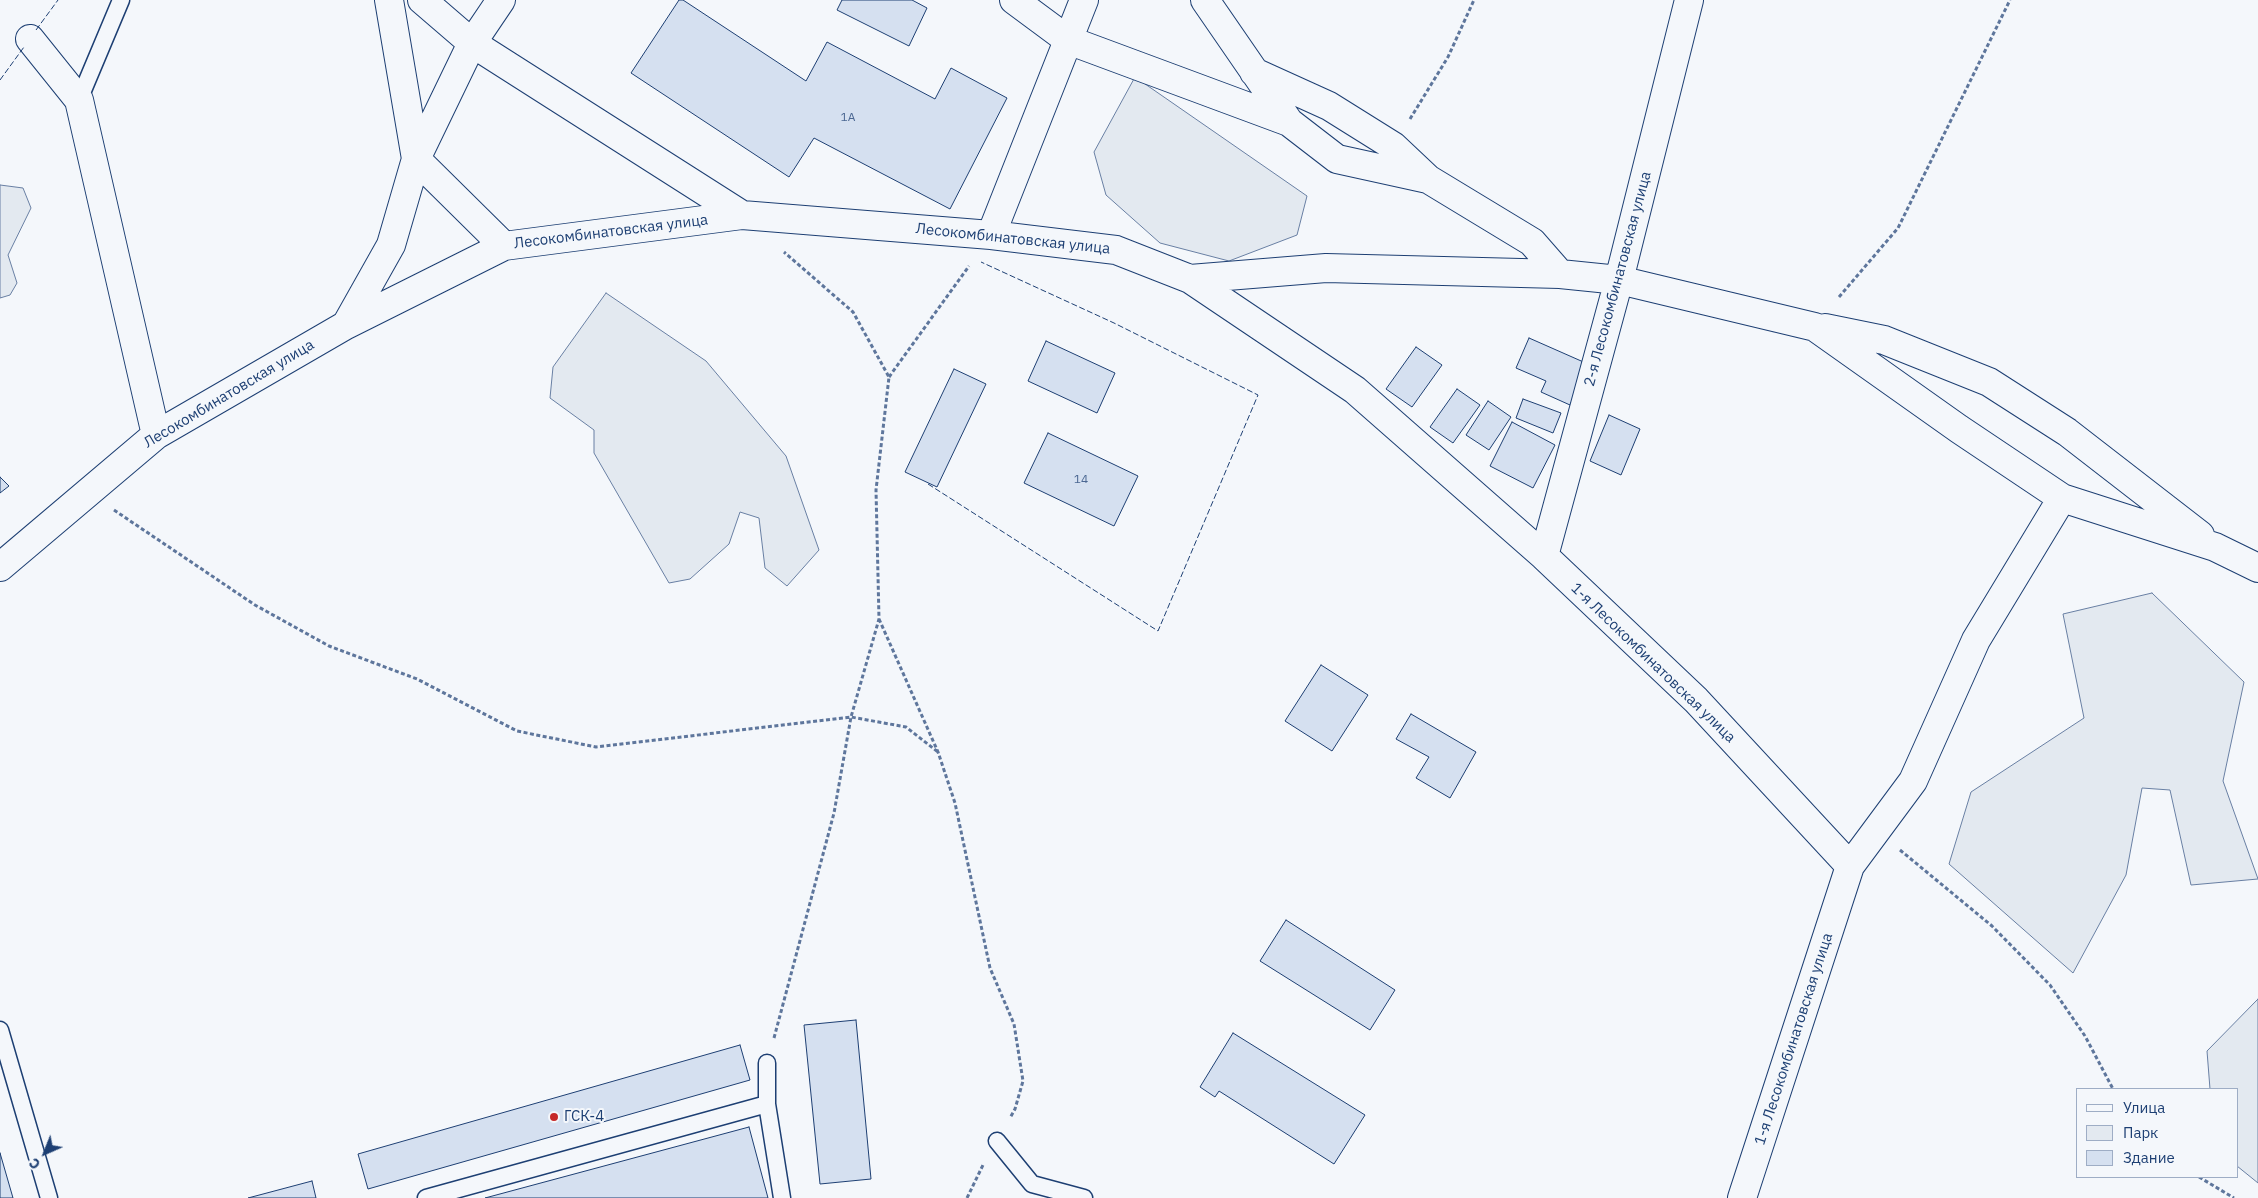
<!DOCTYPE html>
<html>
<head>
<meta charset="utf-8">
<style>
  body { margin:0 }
  #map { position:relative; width:2258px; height:1198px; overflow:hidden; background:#f4f7fb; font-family:"IBM Plex Sans",sans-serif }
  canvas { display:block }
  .legend { position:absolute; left:2076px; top:1088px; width:162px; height:90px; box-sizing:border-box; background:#f4f7fb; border:1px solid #9eadc5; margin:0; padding:6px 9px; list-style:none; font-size:15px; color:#1d3f73 }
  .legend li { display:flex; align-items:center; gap:10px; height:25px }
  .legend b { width:25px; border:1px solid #9eadc5 }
  .north { position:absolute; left:20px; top:1128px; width:50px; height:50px; -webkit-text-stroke:4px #f4f7fb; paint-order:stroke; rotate:224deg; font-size:14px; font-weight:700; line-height:20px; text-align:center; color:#1d3f73 }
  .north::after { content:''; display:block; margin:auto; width:18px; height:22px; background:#1d3f73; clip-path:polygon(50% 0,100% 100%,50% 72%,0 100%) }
</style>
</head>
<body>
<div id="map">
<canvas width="2258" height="1198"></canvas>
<ul class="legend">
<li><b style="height:6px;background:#f4f7fb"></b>Улица</li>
<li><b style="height:14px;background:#e3e9f0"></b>Парк</li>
<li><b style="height:14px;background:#d5e0f0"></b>Здание</li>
</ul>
<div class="north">С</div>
</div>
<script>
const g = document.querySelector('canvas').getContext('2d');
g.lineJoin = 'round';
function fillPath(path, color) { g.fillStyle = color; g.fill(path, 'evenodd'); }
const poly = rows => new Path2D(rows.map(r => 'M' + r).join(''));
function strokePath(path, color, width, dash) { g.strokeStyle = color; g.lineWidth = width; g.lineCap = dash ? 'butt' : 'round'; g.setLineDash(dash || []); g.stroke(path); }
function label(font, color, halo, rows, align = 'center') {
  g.font = font + ' "IBM Plex Sans",sans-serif'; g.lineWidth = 4; g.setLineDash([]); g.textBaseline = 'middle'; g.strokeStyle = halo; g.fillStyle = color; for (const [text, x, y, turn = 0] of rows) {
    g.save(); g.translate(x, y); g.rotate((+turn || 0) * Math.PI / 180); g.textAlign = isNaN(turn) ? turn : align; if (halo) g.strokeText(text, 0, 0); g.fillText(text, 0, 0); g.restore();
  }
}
const green = poly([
  [1135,77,1307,196,1297,235,1229,261,1160,243,1106,195,1094,152,1135,77],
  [0,185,23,188,31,208,8,255,17,283,10,295,0,298,0,185],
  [606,293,706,361,786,456,819,550,787,586,765,568,759,518,740,512,729,544,690,579,669,583,594,453,594,430,550,398,553,367,606,293],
  [2152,593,2244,682,2223,781,2258,879,2191,885,2170,790,2142,788,2126,875,2073,973,1949,864,1971,792,2084,718,2063,614,2152,593],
  [2258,999,2258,1183,2237,1166,2237,1089,2210,1089,2207,1051,2258,999]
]);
fillPath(green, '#e3e9f0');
strokePath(green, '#687fa3', 1);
const building = poly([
  [679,0,683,0,806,81,827,42,935,99,951,68,1007,98,950,209,814,138,789,177,631,73,679,0],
  [842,0,912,0,927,8,909,46,837,10,842,0],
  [1529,338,1588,364,1570,405,1541,392,1546,381,1516,368,1529,338],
  [1046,341,1115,373,1097,413,1028,381,1046,341],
  [1416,347,1442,365,1412,407,1386,389,1416,347],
  [954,369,986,384,937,487,905,472,954,369],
  [1457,389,1480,405,1453,443,1430,427,1457,389],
  [1523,399,1561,413,1553,433,1516,418,1523,399],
  [1488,401,1511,417,1489,450,1466,435,1488,401],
  [1609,415,1640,429,1621,475,1590,461,1609,415],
  [1512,422,1555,445,1533,488,1490,466,1512,422],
  [1048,433,1138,476,1114,526,1024,483,1048,433],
  [0,477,9,486,0,493,0,477],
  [1321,665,1368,695,1332,751,1285,721,1321,665],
  [1411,714,1476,752,1450,798,1416,778,1429,757,1396,739,1411,714],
  [1286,920,1395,990,1370,1030,1260,961,1286,920],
  [856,1020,871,1179,820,1184,804,1025,856,1020],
  [1233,1033,1365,1115,1334,1164,1219,1091,1215,1097,1200,1087,1233,1033],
  [740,1045,750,1080,368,1189,358,1154,740,1045],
  [749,1127,768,1198,485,1198,749,1127],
  [0,1153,13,1198,0,1198,0,1153],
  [312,1181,316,1198,248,1198,312,1181]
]);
fillPath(building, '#d5e0f0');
strokePath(building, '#1d3f73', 1);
const lane = poly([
  [79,100,121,0],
  [0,1030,49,1198],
  [767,1063,767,1104,782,1198],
  [997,1141,1032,1184,1084,1198],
  [426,1198,767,1104]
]);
const street = poly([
  [422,0,472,43,742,215],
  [501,0,472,43,416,159,504,246],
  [1014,0,1068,40,1289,122],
  [1205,0,1289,122,1337,159,1428,179,1532,242,1560,274],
  [30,39,79,100,156,435],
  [1254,72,1329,106,1393,146,1428,179],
  [991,235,1084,0],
  [1190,279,1326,268,1560,274,1619,280,1815,327,1959,429,2062,498,2215,547,2258,568],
  [346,325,391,245,416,159,389,0],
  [1825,328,1884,340,1989,382,2067,432,2200,535],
  [1544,556,1619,280,1689,0],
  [0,567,156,435,346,325,504,246,742,215,991,235,1116,250,1190,279,1355,390,1544,556,1696,700,1850,866,1742,1198],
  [1850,866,1913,781,1976,640,2062,498]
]);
strokePath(lane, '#1d3f73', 19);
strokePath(street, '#1d3f73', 30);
strokePath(poly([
  [1410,119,1448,57,1474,0],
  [1839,297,1898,228,2010,0],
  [889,377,969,266],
  [114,510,255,605,329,646,417,679,517,731,596,747,851,717,906,727,938,752],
  [879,619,938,752,955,803,990,968,1014,1024,1023,1081,1015,1109,1010,1118],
  [1900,850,1992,926,2050,985,2085,1036,2113,1089],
  [774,1038,834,813,851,717,879,619,876,490,889,377,853,312,784,252],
  [2199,1177,2234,1198],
  [967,1198,983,1165]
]), '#5e769c', 3, [4, 2.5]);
strokePath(lane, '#f4f7fb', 16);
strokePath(street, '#f4f7fb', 28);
strokePath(poly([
  [36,30,58,0],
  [0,80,24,47],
  [928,484,1158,631,1258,395,1114,323,981,262]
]), '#1d3f73', 1, [6, 2.5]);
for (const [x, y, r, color] of [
  [554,1117,5,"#c62828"]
]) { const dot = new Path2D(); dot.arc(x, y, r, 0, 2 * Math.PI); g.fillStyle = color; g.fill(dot); strokePath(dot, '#f4f7fb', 2); }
label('12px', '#4b6792', null, [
  ["1А",848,118],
  ["14",1081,480]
]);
label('15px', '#1d3f73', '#f4f7fb', [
  ["Лесокомбинатовская улица",611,232,-7],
  ["Лесокомбинатовская улица",1013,239,6],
  ["2-я Лесокомбинатовская улица",1618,279,-75],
  ["Лесокомбинатовская улица",229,394,-31],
  ["1-я Лесокомбинатовская улица",1653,663,44],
  ["1-я Лесокомбинатовская улица",1794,1039,-72]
]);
label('15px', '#1d3f73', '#f4f7fb', [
  ["ГСК-4",564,1117]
], 'left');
</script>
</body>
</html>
